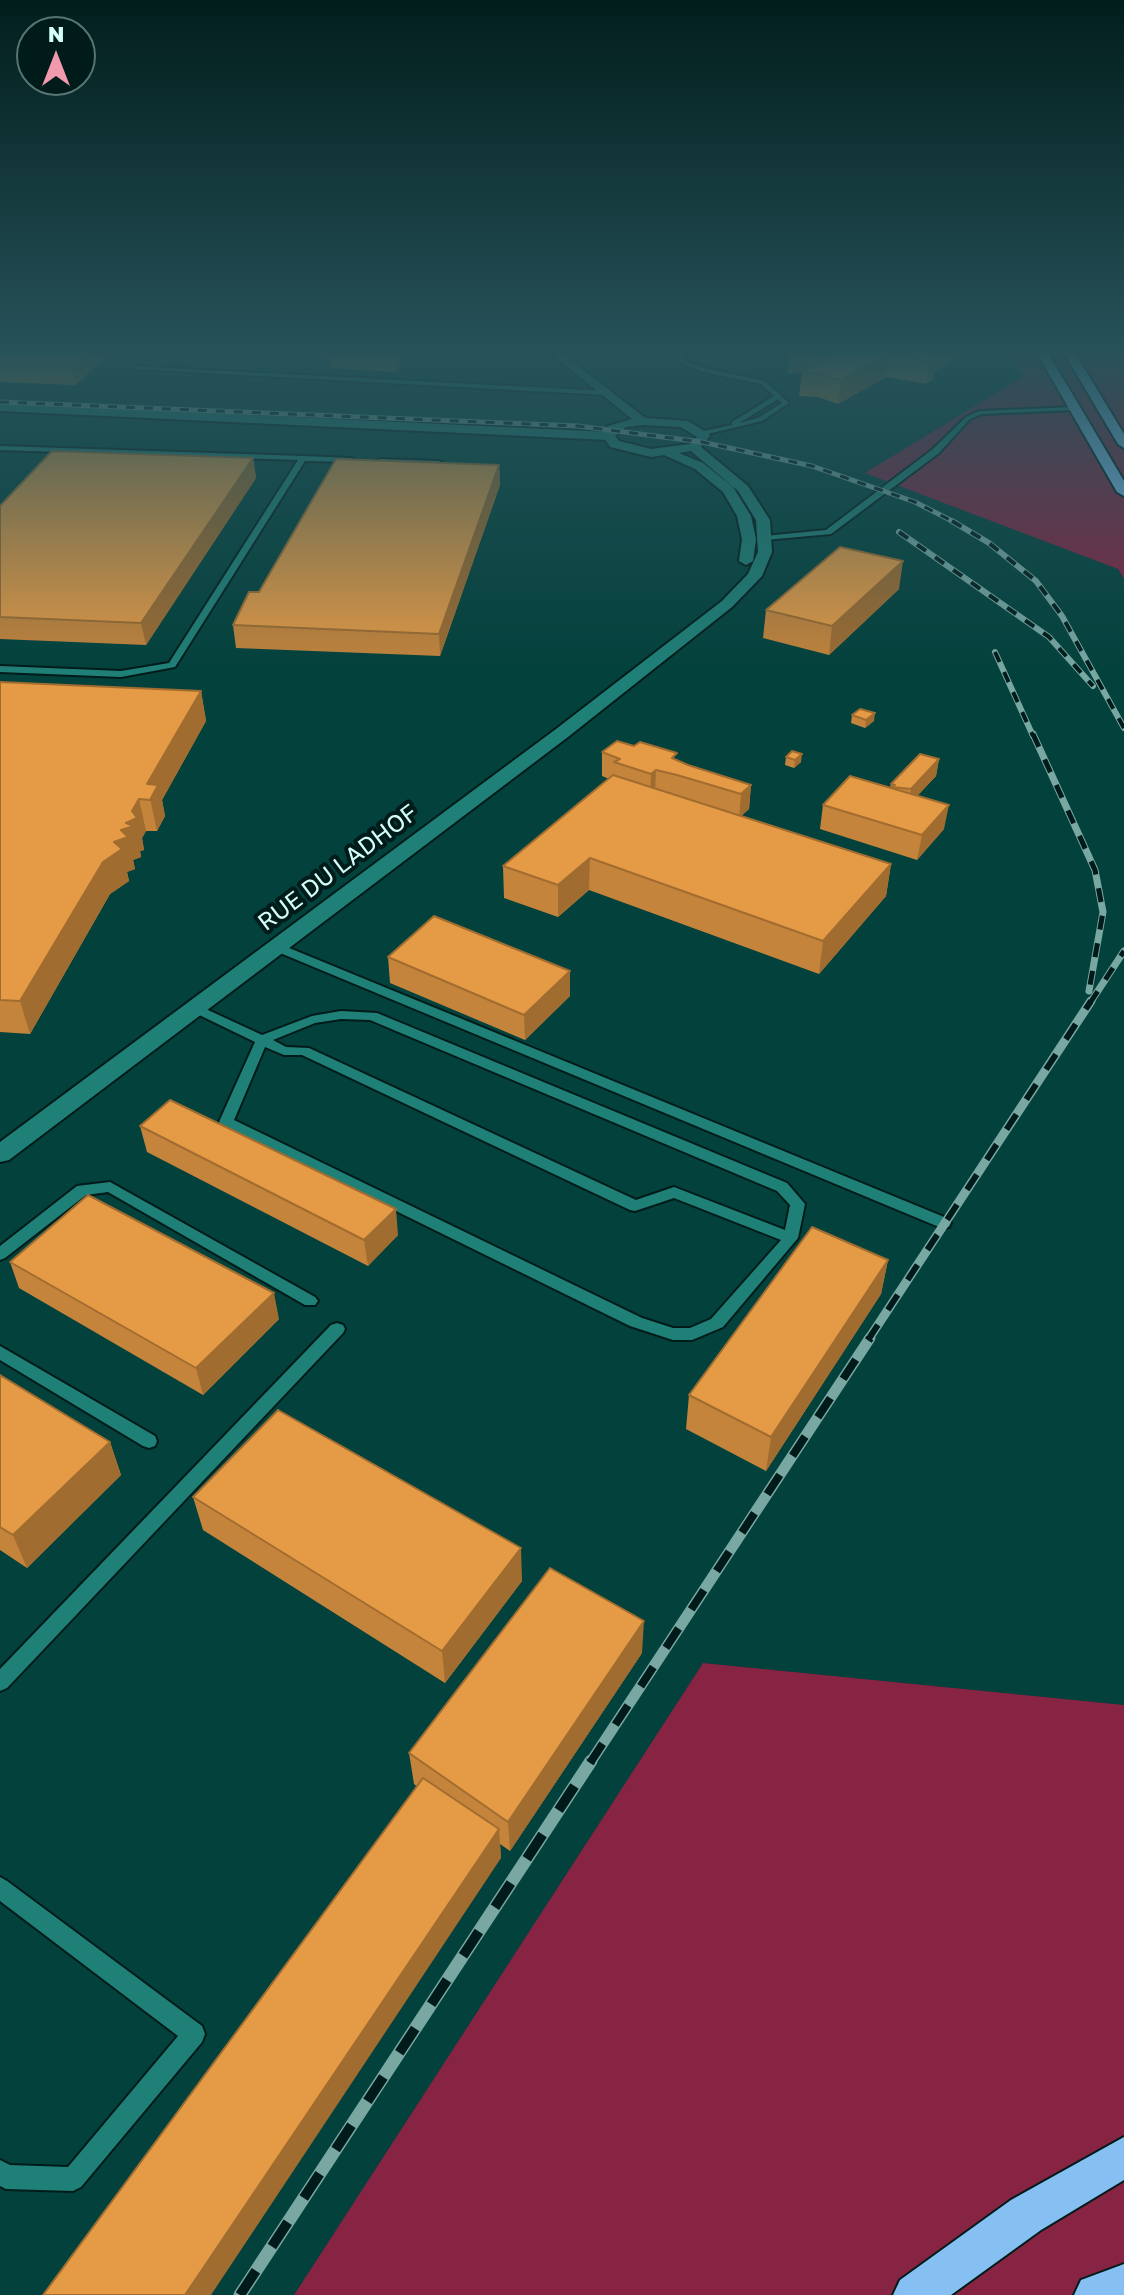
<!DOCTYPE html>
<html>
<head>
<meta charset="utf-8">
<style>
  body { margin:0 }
  #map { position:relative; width:1124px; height:2295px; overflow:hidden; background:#013632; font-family:"Golos Text",sans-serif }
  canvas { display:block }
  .north { position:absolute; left:16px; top:16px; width:80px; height:80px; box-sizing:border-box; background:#001b19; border:2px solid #557672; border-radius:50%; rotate:0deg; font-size:22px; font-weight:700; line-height:32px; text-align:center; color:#d4fef8 }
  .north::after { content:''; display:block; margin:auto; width:28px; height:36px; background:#f29aad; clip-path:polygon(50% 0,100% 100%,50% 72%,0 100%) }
</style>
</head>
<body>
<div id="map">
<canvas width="1124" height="2295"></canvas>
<div class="north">N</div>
</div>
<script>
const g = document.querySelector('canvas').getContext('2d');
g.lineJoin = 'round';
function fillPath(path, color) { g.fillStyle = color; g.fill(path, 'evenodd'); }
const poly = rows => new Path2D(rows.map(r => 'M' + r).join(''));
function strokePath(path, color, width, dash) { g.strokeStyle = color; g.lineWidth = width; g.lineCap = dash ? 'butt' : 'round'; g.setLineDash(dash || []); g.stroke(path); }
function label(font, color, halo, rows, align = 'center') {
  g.font = font + ' "Golos Text",sans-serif'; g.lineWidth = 8; g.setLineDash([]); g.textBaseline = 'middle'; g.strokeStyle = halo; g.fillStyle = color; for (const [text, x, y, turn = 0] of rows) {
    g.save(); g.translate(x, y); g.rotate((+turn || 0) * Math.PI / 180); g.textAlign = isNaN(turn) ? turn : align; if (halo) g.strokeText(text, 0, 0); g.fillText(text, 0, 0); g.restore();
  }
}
fillPath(poly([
  [0,353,1010,353,1025,376,991,396,1124,579,1124,1705,703,1663,294,2295,0,2295]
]), '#03413c');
fillPath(poly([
  [1010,353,1124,353,1124,579,1118,569,865,473,1024,376],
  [703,1663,1124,1705,1124,2295,294,2295]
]), '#872443');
const lane = poly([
  [676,353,682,353,687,362,704,368,765,381,789,403,762,421,699,436,699,432,732,425,732,422,774,396,761,384,702,372,683,364,676,353],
  [778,399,782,403,758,418,739,423,778,399],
  [131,366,606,391,609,393,606,395,133,369,131,366],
  [1074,407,1076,410,982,414,970,419,939,453,831,534,765,540,761,538,765,536,826,530,933,449,966,417,979,411,1074,407],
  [0,446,303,456,351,458,355,460,351,462,305,461,175,667,121,677,0,672,0,666,121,671,169,663,298,460,0,450,0,446],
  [380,459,439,461,443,463,439,465,377,463,376,461,380,459],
  [277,943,949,1219,951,1223,949,1227,944,1228,939,1227,273,950,271,947,273,944,277,943],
  [195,1004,262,1035,312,1016,341,1011,377,1013,787,1183,805,1204,798,1238,723,1327,692,1340,673,1340,630,1326,221,1125,219,1122,255,1042,191,1011,189,1008,195,1004],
  [341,1019,370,1020,777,1191,790,1205,785,1230,674,1187,636,1200,309,1048,286,1047,273,1040,315,1023,341,1019],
  [265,1047,284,1055,302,1055,630,1210,635,1211,674,1198,781,1240,711,1319,690,1328,673,1328,642,1318,234,1120,265,1047],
  [110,1182,315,1297,318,1301,315,1305,305,1305,108,1192,86,1195,5,1258,0,1260,0,1246,77,1186,110,1182],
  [337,1323,343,1325,345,1329,343,1333,7,1688,0,1691,0,1669,331,1325,337,1323],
  [0,1346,155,1436,157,1441,155,1446,149,1448,143,1446,0,1360,0,1346],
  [0,1877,7,1881,202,2026,205,2034,202,2042,81,2187,73,2191,6,2189,0,2186,0,2160,10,2165,68,2167,178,2036,0,1901,0,1877]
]);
const street = poly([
  [0,403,609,432,615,436,609,440,0,411,0,403]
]);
const secondary = poly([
  [550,353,562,353,645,418,688,421,708,433,710,436,701,447,748,486,770,520,772,552,762,576,732,607,568,737,9,1160,0,1162,0,1142,556,729,722,601,748,574,758,552,756,520,738,491,691,451,679,453,703,463,733,487,751,516,756,539,753,561,746,565,739,561,742,539,737,516,723,492,695,469,664,455,651,457,610,447,603,436,608,426,632,419,550,353],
  [642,425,681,427,697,437,690,444,651,449,619,441,615,436,626,427,642,425]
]);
const highway = poly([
  [1037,353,1048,353,1124,481,1124,496,1117,492,1037,353],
  [1064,353,1075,353,1124,434,1124,448,1118,444,1064,353],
  [1124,2137,1124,2180,1041,2230,951,2295,893,2295,900,2280,1011,2200,1124,2137],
  [1124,2264,1124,2295,1074,2295,1081,2280,1124,2264]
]);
strokePath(lane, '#001b19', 4);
strokePath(street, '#001b19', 4);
strokePath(secondary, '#001b19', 4);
strokePath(highway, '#001b19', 4);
fillPath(lane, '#1f8077');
fillPath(street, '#1f8077');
fillPath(secondary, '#1f8077');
fillPath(highway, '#86bff2');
const railFar5 = poly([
  [0,402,578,426,702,442,812,466,915,502,956,523]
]);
const railFar4 = poly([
  [952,521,989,543,1036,581,1062,616,1124,728],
  [899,532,1049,637,1093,686],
  [995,652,1033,736]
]);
const railFar3 = poly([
  [1033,734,1095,870,1103,912,1089,991],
  [1090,1003,1124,951]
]);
const railFar2 = poly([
  [868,1340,1091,1001]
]);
const railFar1 = poly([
  [590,1763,870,1338]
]);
const rail = poly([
  [240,2295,591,1761]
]);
strokePath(railFar5, '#79a8a3', 5);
strokePath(railFar4, '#79a8a3', 6);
strokePath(railFar3, '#79a8a3', 7);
strokePath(railFar2, '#79a8a3', 9);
strokePath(railFar1, '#79a8a3', 11);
strokePath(rail, '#79a8a3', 13);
strokePath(railFar5, '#001b19', 3, [9]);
strokePath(railFar4, '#001b19', 4, [11]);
strokePath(railFar3, '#001b19', 5, [14]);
strokePath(railFar2, '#001b19', 6, [18]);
strokePath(railFar1, '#001b19', 8, [23]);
strokePath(rail, '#001b19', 10, [29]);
fillPath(poly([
  [0,353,111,353,75,385,0,382],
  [241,353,402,353,401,362,396,372,331,368,330,357],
  [790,353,957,353,956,357,934,372,933,379,926,384,886,377,838,404,818,397,799,396,802,373,803,372,788,374],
  [253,458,256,478,146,645,0,639,0,506],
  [499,465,500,485,440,656,236,648,233,625,259,592],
  [899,589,829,655,763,638,766,610],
  [0,682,201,691,206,721,162,800,165,816,157,831,146,831,142,838,144,850,140,851,141,857,133,860,135,869,127,872,129,881,110,894,30,1034,0,1032],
  [852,715,874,721,865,728,851,723],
  [602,752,677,760,688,765,751,785,749,809,741,816,891,864,886,896,819,974,589,890,558,917,504,898,503,866,609,779,602,776],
  [786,757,801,762,794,768,785,765],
  [939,759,936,776,917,796,944,829,917,860,820,829,823,805,890,788,891,784],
  [388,957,570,971,570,996,525,1040,390,983],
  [140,1126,398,1235,368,1266,147,1152],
  [888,1260,881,1294,766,1471,686,1429,689,1395],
  [10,1262,279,1319,203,1395,19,1288],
  [0,1375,110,1442,121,1475,27,1568,0,1550],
  [193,1497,522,1581,445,1683,203,1530],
  [642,1653,510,1851,500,1844,501,1858,414,1784,409,1753]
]), '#c5843b');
fillPath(poly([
  [88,353,111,353,75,385,72,367],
  [396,353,402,353,401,362,396,372],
  [790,353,810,353,808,371,788,374],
  [931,353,957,353,956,357,934,372,933,379,926,384,929,361,929,355],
  [889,354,886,377,838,404,841,380],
  [253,458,256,478,146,645,141,623],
  [499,465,500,485,440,656,439,634],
  [903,561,899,589,829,655,832,626],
  [201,691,206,721,162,800,165,816,157,831,147,784],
  [875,713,874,721,865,728,866,720],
  [802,754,801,762,794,768,795,760],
  [939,759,936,776,908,806,911,789],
  [656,770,655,794,650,798,651,774],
  [751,785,749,809,739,818,741,794],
  [139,799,146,831,142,838,144,850,140,851,141,857,133,860,135,869,127,872,129,881,110,894,30,1034,20,1001],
  [949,805,944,829,917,860,922,835],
  [590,858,589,890,558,917,558,885],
  [891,864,886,896,819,974,823,941],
  [570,971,570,996,525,1040,524,1015],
  [396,1209,398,1235,368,1266,364,1240],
  [888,1260,881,1294,766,1471,771,1437],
  [274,1293,279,1319,203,1395,196,1368],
  [110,1442,121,1475,27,1568,13,1535],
  [521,1548,522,1581,445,1683,442,1651],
  [644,1621,642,1653,510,1851,508,1822],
  [499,1829,501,1858,211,2295,185,2295]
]), '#a06c30');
const building = poly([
  [0,353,88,353,72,367,0,364,0,353],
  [832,353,931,353,929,355,937,356,929,361,889,354,841,380,821,374,802,373,834,354,832,353],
  [52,451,253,458,141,623,0,617,0,506,52,451],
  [336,459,499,465,439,634,233,625,249,592,259,592,336,459],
  [840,547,903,561,832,626,766,610,840,547],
  [0,682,201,691,147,784,158,785,150,800,139,799,132,811,137,818,126,823,134,826,121,830,128,837,114,842,122,849,103,862,20,1001,0,1000,0,682],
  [860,709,875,713,866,720,852,715,860,709],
  [617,741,634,746,640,742,677,753,672,758,688,765,751,785,741,794,677,775,656,770,651,774,614,762,620,759,602,752,617,741],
  [792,751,802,754,795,760,786,757,792,751],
  [920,754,939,759,911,789,892,787,895,785,891,784,920,754],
  [613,775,891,864,823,941,590,858,558,885,503,866,613,775],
  [850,776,949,805,922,835,823,805,850,776],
  [434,916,570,971,524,1015,388,957,434,916],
  [170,1100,396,1209,364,1240,140,1126,170,1100],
  [88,1195,274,1293,196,1368,10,1262,88,1195],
  [812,1227,888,1260,771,1437,689,1395,812,1227],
  [0,1375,110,1442,13,1535,0,1527,0,1375],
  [278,1410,521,1548,442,1651,193,1497,278,1410],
  [550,1568,644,1621,508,1822,409,1753,550,1568],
  [423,1778,499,1829,185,2295,43,2295,423,1778]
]);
fillPath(building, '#e59a45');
strokePath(building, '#a06c30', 2);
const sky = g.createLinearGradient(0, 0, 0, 675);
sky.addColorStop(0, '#011e1c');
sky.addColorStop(0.52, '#27525a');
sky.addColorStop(1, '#27525a00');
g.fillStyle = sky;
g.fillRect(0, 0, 1124, 675);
label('24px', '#d4fef8', '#001b19', [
  ["RUE DU LADHOF",338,868,-37]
]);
</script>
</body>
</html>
